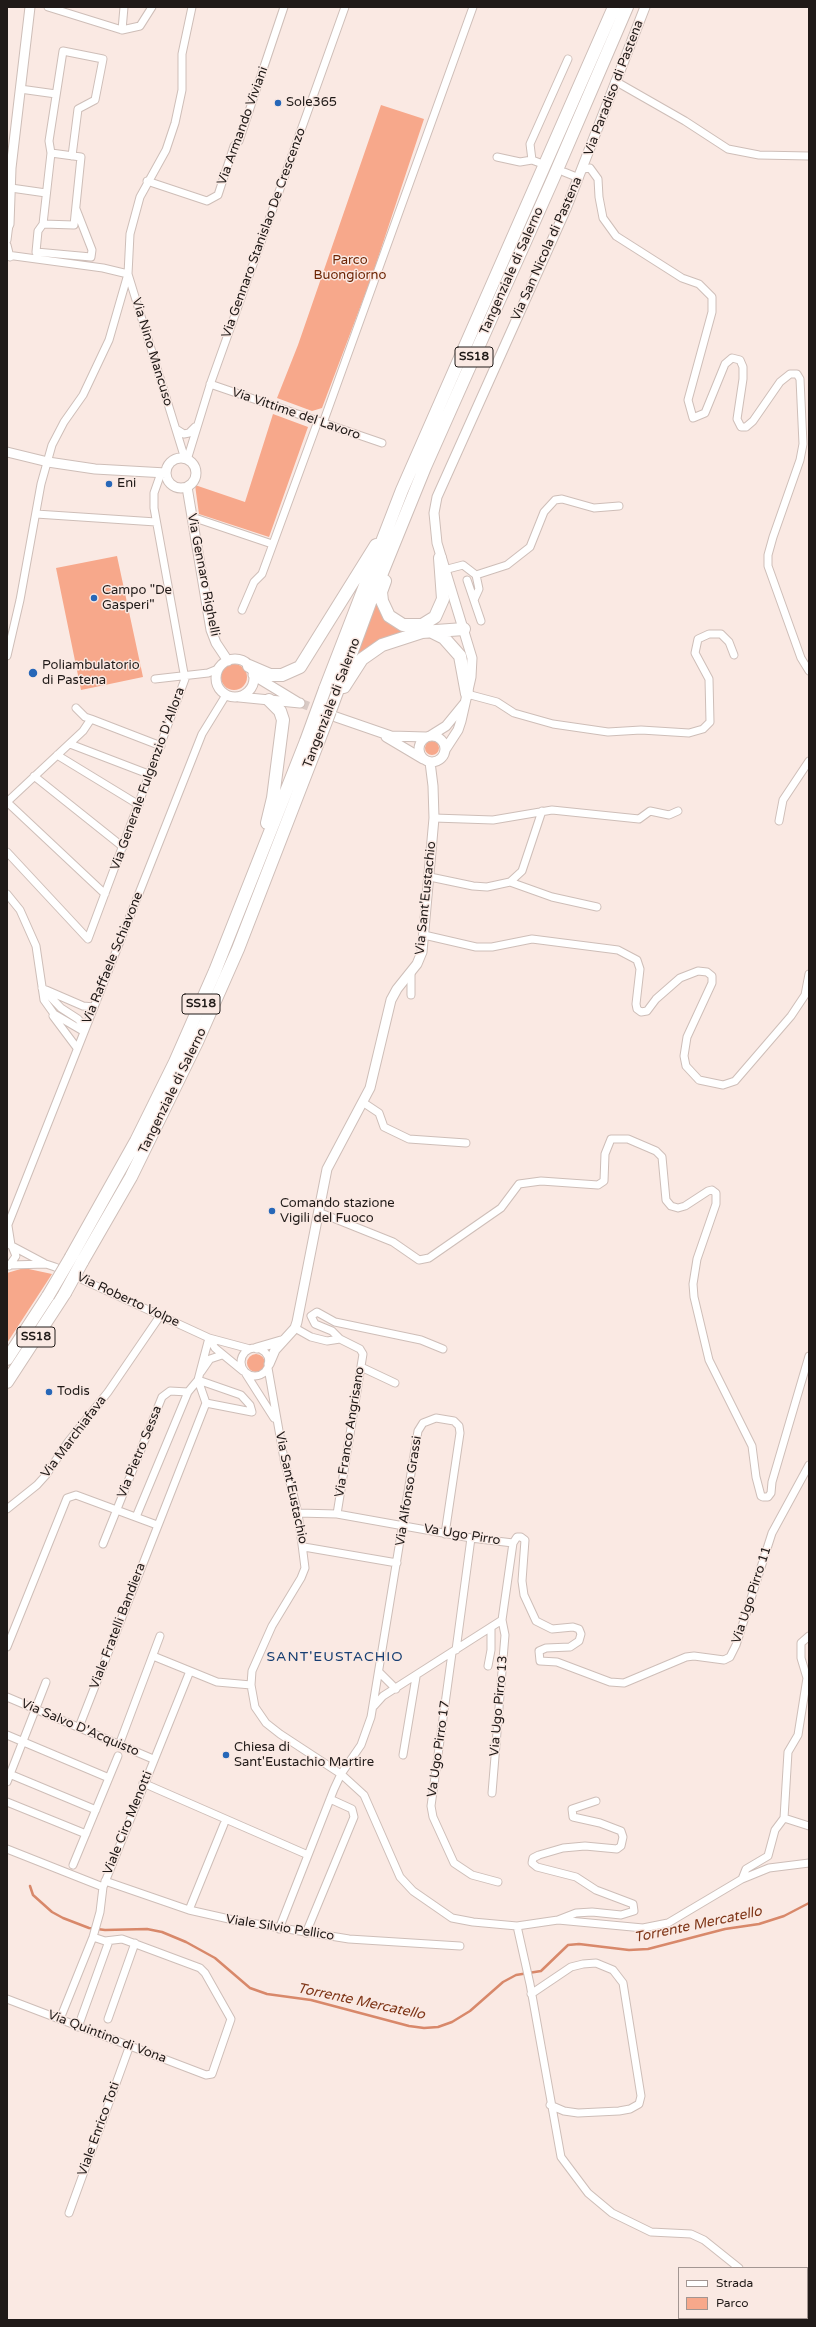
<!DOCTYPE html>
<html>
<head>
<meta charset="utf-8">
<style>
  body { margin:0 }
  #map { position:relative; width:816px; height:2327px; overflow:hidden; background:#fae9e3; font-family:"Varela Round",sans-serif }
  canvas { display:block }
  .frame { position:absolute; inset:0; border:8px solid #201a18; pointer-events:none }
  .legend { position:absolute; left:678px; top:2267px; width:130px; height:52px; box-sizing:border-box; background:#fae9e3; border:1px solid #a39692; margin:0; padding:5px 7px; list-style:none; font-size:12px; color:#201a18 }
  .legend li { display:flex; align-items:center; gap:8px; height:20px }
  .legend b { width:20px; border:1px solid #a39692 }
</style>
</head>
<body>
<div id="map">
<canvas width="816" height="2327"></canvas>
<div class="frame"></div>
<ul class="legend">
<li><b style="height:5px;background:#fff"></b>Strada</li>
<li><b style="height:11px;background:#f7a88b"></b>Parco</li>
</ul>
</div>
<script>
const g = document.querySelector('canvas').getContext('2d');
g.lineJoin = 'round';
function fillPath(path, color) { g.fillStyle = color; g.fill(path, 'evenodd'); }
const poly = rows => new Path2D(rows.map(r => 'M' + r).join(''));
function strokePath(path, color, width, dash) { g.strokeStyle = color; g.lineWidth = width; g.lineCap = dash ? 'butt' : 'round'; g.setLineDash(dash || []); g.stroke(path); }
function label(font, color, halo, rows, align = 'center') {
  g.font = font + ' "Varela Round",sans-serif'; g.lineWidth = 3; g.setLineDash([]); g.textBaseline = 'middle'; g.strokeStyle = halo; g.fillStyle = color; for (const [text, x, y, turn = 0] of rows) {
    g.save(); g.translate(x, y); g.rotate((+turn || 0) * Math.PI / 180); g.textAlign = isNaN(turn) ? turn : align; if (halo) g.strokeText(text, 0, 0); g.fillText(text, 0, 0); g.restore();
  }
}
fillPath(poly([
  [381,105,424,119,372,276,322,408,312,411,277,398,298,345],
  [273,414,308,427,269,537,199,514,195,485,245,502],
  [117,556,143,677,81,690,56,568],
  [378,599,414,631,353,664],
  '221 677a13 13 0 1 1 26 0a13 13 0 1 1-26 0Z',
  '425 748a7 7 0 1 1 14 0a7 7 0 1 1-14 0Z',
  [24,1268,52,1274,7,1343,7,1273],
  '247 1363a9 9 0 1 1 18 0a9 9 0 1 1-18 0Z'
]), '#f7a88b');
strokePath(poly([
  [30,1886,33,1895,52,1912,63,1918,89,1928,105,1930,147,1929,162,1932,186,1942,215,1958,250,1988,267,1994,311,2000,409,2026,424,2028,438,2027,452,2022,470,2011,503,1982,516,1975,541,1971,568,1945,579,1944,629,1950,648,1949,725,1929,759,1924,784,1916,809,1903]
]), '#d8886a', 2.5);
strokePath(poly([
  [300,703,335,716]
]), '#d9cac5', 9, [9, 4.5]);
const minor = poly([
  [48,7,122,30,140,26,152,7],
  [122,30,124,7],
  [615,81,685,121,728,149,759,155,809,156],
  [20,89,56,94],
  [51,153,49,141,63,51,103,59,95,100,78,109,72,156],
  [51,153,81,157,74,225,43,224,51,153],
  [497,157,520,162,532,160,540,163],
  [532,160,530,144,568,59],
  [583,169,590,168,598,179,599,197,603,218,616,236,682,278,699,284,712,297,712,312,688,400,693,418,705,413,725,364,732,358,740,360,743,367,743,379,737,419,741,427,746,427,753,421,780,382,790,374,797,374,800,379,803,444,800,460,773,537,768,555,768,566,801,658,809,671],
  [564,172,579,178],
  [147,181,207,201,218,195,234,146,239,141,284,7],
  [11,188,46,193],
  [43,224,38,231,36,252,91,257,92,250,76,209],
  [7,240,9,224],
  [7,245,10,257],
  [7,255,103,268,128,274],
  [128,274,185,459],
  [210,384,382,443],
  [323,423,473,7],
  [176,429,184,434,189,433,195,427],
  [187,460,211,382,345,7],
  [36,514,156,522],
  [192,517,272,544],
  [444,570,463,565,476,575,507,565,530,547,544,512,555,500,562,499,594,508,619,506],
  [467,580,481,621],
  [474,600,479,589,476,575],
  [242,610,254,582,262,574,318,421],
  [7,656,20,600,41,484,52,445,64,422,83,395,109,340,128,274,130,234,140,197,166,150,175,123,182,90,182,54,192,7],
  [155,679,208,673,218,669],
  [467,694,497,702,514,713,553,724,608,732,641,730,689,733,703,729,710,722,709,679,695,653,698,639,709,634,721,634,729,642,734,655],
  [76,708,85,717,91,719],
  [70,744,151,775],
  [57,755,139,805],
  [34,776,123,847],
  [7,802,83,731,91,719,161,746],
  [7,802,105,894],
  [434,818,493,820,552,810,639,819,650,811,669,815,678,811],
  [779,821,783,800,809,761],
  [7,852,88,939,185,679,154,508,154,493,161,473],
  [430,877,473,886,487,887,510,882,522,871,542,811],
  [510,882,552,897,597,907],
  [7,894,20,910,36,946,44,1000,54,1014,83,1031],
  [424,935,476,947,492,947,532,939,618,950,637,960,640,969,636,1004,637,1009,641,1012,647,1011,656,999,680,978,698,971,707,972,712,976,712,983,687,1037,684,1056,686,1066,699,1080,723,1085,735,1081,791,1016,805,995,809,974],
  [411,973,411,995],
  [42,988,61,1008,78,1019,85,1027],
  [46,990,83,1006,94,1007],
  [53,1016,77,1048],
  [364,1103,379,1113,384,1127,409,1139,466,1143],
  [318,1212,393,1242,419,1260,429,1258,501,1208,519,1184,541,1181,598,1185,604,1181,605,1154,611,1139,628,1139,656,1151,662,1157,666,1200,671,1206,678,1208,685,1206,708,1191,712,1190,716,1193,716,1204,697,1259,693,1284,694,1297,709,1360,752,1446,756,1477,761,1496,763,1497,768,1497,771,1493,772,1482,809,1356],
  [8,1226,11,1245],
  [7,1227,202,734,226,695],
  [7,1243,12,1246,16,1256,9,1266],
  [12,1246,44,1263],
  [11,1265,46,1264,55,1267,209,1338,250,1349],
  [295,1328,311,1337,327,1341,340,1339,360,1349,363,1354,337,1514],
  [209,1338,215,1348,243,1371],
  [340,1339,332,1331,315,1324,311,1316,317,1312,335,1322,421,1340,443,1349],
  '241 1362a14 14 0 1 1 28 0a14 14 0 1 1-28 0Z',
  [361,1367,395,1383],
  [268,1368,284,1459,298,1513,305,1568,301,1578,272,1626,252,1671,251,1685,255,1707,266,1723,280,1734,341,1774,364,1795,400,1877,413,1891,452,1918,473,1922,517,1926,558,1920,643,1928,668,1923,742,1879,769,1868,809,1863],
  [201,1372,210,1359,222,1355],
  [246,1374,274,1418],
  [198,1380,241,1395,250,1405,252,1412,206,1403],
  [7,1509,37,1485,46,1475,68,1442,108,1392,160,1316],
  [298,1513,337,1514,471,1538,513,1543,502,1620,383,1696,374,1706],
  [136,1517,188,1392],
  [513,1543,517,1537,521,1537,525,1540,522,1581,524,1595,536,1621,552,1629,573,1627,579,1629,581,1634,579,1641,570,1647,546,1648,539,1651,540,1661,557,1662,610,1682,624,1683,686,1657,694,1656,724,1660,730,1657,736,1645,772,1533,809,1465],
  [103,1544,162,1397,170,1391,188,1392,198,1380,209,1338],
  [304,1547,397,1563],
  [7,1647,67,1498,76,1495,157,1525],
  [456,1650,471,1538],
  [452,1653,431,1806,433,1817,454,1863,472,1875,498,1882],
  [153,1656,190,1671],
  [488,1666,491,1650,491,1627],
  [379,1672,396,1689],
  [7,1697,153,1759],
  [79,1727,206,1403,198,1380],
  [7,1735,109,1778],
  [119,1745,160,1636],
  [403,1755,416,1677],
  [7,1773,96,1810],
  [7,1782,46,1682],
  [143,1783,308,1855],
  [492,1793,505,1635,502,1620],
  [7,1802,86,1834],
  [784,1818,809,1826],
  [7,1849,103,1887],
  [73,1865,118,1756],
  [742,1879,746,1869,768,1856,775,1830,784,1818,788,1752,798,1735,807,1678,801,1658,801,1643,809,1636],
  [105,1881,189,1910,238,1921,349,1939,460,1946],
  [189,1910,224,1824],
  [558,1920,576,1913,592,1912,621,1915,634,1911,633,1904,596,1890,576,1877,537,1867,532,1863,533,1858,539,1855,563,1848,585,1846,617,1849,621,1846,623,1837,621,1831,600,1823,573,1817,572,1809,596,1801],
  [517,1926,530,1984,561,2157,588,2193,612,2213,651,2232,691,2234,704,2240,739,2268],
  [279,1929,334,1789,341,1774,361,1745,371,1717,418,1431,423,1423,436,1418,454,1421,459,1426,460,1433,445,1534],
  [306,1933,354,1817,352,1809,330,1799],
  [531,1994,571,1967,583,1964,596,1963,613,1970,623,1983,641,2096,639,2104,630,2109,619,2111,578,2113,564,2111,550,2105],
  [7,1999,206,2075,212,2074,231,2019,205,1973,200,1968,133,1943,122,1939,105,1941,93,1937],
  [60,2019,93,1937,100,1912,103,1887,190,1671,217,1682,251,1685],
  [108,2019,135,1943],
  [78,2027,109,1941],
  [69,2213,130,2045],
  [807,2304,809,2305]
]);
const tertiary = poly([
  [7,228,9,224,11,168,30,7],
  [7,452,48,462,95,469,166,473],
  '166 473a15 15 0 1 1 30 0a15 15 0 1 1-30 0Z',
  [187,487,211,630,216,643,228,661],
  '216 678a19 19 0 1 1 38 0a19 19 0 1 1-38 0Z',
  [253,675,299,703],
  [239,697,300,703],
  [336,717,391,736,426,737],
  '419 749a13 13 0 1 1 26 0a13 13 0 1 1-26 0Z',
  [430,736,446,726,464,704],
  [386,737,423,759],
  [445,750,458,730,461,721,471,677,472,658,437,543,434,513,437,497,566,209,645,7],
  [257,1348,281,1341],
  [269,1364,275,1350,295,1328,297,1322,327,1169,370,1088,391,1000,397,989,417,964,422,952,434,818,433,786,430,762]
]);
const trunk = poly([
  [385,581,381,592,382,601,389,616,403,625,425,625],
  [422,625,435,617,443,599,440,558],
  [432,632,444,638,460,656,467,694],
  [249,666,270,675,282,675,300,667,376,545],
  [344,687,362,659,382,645,422,632,464,629],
  [325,689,402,490,614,7],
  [330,711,371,600,425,467,553,179,627,7],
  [267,823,273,798,283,720,280,711,269,700],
  [71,1257,136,1141,175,1062,215,971,306,741],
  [82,1262,131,1177,197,1042,238,949,317,745],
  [7,1359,48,1296],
  [7,1382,65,1293]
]);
strokePath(minor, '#cebeb8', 9);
strokePath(tertiary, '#cebeb8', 11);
strokePath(trunk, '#cebeb8', 14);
strokePath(minor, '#fff', 7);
strokePath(tertiary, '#fff', 9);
strokePath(trunk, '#fff', 12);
const trunkBridge = poly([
  [306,741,325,689],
  [317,745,330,711],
  [65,1293,82,1262],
  [48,1296,71,1257]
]);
strokePath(trunkBridge, '#cebeb8', 14, []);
strokePath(trunkBridge, '#fff', 12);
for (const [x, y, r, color] of [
  [278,103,4,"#2767b8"],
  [109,484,4,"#2767b8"],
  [94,598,4,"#2767b8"],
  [33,673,5,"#2767b8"],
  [272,1211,4,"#2767b8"],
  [49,1392,4,"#2767b8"],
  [226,1755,4,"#2767b8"]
]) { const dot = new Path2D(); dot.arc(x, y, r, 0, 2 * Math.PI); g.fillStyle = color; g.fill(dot); strokePath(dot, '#fae9e3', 1.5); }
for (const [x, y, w] of [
  [474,357,38],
  [201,1004,38],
  [36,1337,38]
]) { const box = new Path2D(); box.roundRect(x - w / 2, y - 10, w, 20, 3); g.fillStyle = '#fae9e3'; g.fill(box); strokePath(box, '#201a18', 1); }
label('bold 12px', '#201a18', null, [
  ["SS18",474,357],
  ["SS18",201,1004],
  ["SS18",36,1337]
]);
label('13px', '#201a18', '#fae9e3', [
  ["Via Paradiso di Pastena",614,88,-69],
  ["Via Armando Viviani",243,126,-70],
  ["Via Gennaro Stanislao De Crescenzo",264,233,-70],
  ["Via San Nicola di Pastena",547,249,-66],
  ["Tangenziale di Salerno",512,271,-66],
  ["Via Nino Mancuso",152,352,73],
  ["Via Vittime del Lavoro",296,414,19],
  ["Via Gennaro Righelli",203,575,79],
  ["Tangenziale di Salerno",332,703,-69],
  ["Via Generale Fulgenzio D'Allora",148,779,-70],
  ["Via Sant'Eustachio",426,898,-84],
  ["Via Raffaele Schiavone",113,958,-68],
  ["Tangenziale di Salerno",173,1091,-64],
  ["Via Roberto Volpe",128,1300,25],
  ["Via Franco Angrisano",350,1432,-81],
  ["Via Marchiafava",74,1437,-53],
  ["Via Pietro Sessa",140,1452,-68],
  ["Via Sant'Eustachio",291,1488,78],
  ["Via Alfonso Grassi",409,1491,-81],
  ["Va Ugo Pirro",462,1535,9],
  ["Via Ugo Pirro 11",752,1595,-72],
  ["Viale Fratelli Bandiera",118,1626,-69],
  ["Via Ugo Pirro 13",499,1706,-85],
  ["Via Salvo D'Acquisto",80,1728,23],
  ["Va Ugo Pirro 17",439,1749,-82],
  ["Viale Ciro Menotti",128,1823,-68],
  ["Viale Silvio Pellico",280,1928,9],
  ["Via Quintino di Vona",107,2037,21],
  ["Viale Enrico Toti",99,2129,-70]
]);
label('13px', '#201a18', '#fae9e3', [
  ["Sole365",286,103],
  ["Eni",117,484],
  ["Campo \"De",102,591],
  ["Gasperi\"",102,606],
  ["Poliambulatorio",42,666],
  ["di Pastena",42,681],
  ["Comando stazione",280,1204],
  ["Vigili del Fuoco",280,1219],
  ["Todis",57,1392],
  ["Chiesa di",234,1748],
  ["Sant'Eustachio Martire",234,1763]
], 'left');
label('13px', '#6c2403', '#fae9e3', [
  ["Parco",350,261],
  ["Buongiorno",350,276]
]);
g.letterSpacing = '1px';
label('14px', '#163e72', '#fae9e3', [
  ["SANT'EUSTACHIO",335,1657]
]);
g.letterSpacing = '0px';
label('italic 14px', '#7f3618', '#fae9e3', [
  ["Torrente Mercatello",698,1925,-12],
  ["Torrente Mercatello",361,2002,12]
]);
</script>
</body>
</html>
